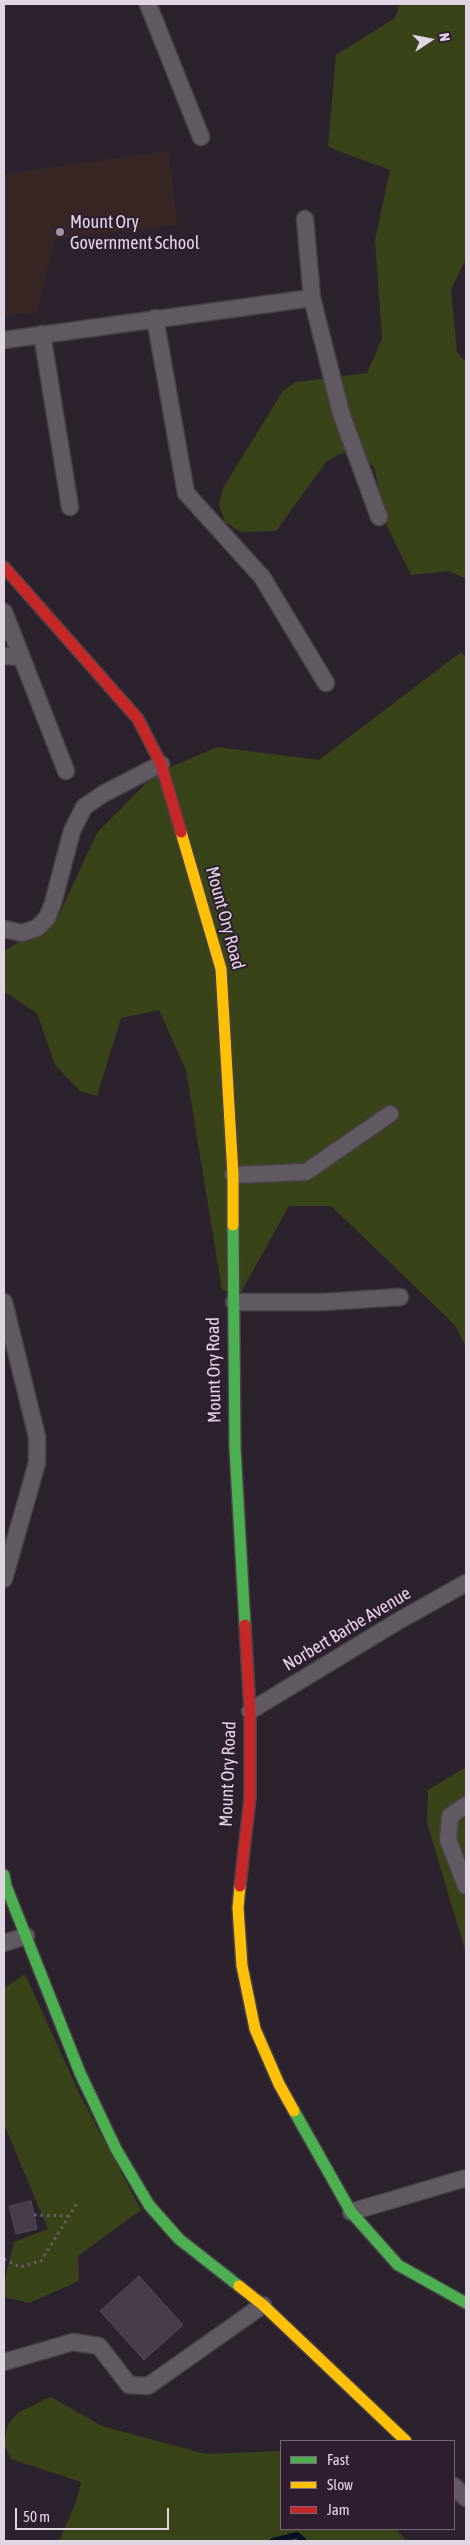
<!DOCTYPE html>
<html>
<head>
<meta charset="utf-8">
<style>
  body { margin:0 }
  #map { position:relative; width:470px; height:2545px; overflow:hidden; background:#2c222d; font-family:"Asap Condensed",sans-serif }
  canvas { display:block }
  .frame { position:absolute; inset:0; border:5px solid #e2d5e3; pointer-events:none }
  .legend { position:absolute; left:280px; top:2440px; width:175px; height:90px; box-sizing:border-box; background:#301d32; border:1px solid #776779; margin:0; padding:6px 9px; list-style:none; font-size:15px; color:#e2d5e3 }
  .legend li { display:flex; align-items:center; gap:10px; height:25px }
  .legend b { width:25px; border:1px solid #776779 }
  .north { position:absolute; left:405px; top:15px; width:50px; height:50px; -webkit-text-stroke:4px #301d32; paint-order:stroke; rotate:79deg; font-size:14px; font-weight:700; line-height:20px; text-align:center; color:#e2d5e3 }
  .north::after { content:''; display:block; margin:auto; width:18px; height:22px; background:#e2d5e3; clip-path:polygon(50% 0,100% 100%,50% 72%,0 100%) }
  .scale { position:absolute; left:15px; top:2508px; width:154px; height:22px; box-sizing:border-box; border:2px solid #e2d5e3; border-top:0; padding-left:6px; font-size:15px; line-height:18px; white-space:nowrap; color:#e2d5e3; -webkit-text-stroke:4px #301d32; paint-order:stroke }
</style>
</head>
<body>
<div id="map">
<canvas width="470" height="2545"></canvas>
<div class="frame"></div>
<ul class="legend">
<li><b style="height:6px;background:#4caf50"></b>Fast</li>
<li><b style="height:6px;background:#ffc107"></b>Slow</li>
<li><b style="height:6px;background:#c62828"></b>Jam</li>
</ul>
<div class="north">N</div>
<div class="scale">50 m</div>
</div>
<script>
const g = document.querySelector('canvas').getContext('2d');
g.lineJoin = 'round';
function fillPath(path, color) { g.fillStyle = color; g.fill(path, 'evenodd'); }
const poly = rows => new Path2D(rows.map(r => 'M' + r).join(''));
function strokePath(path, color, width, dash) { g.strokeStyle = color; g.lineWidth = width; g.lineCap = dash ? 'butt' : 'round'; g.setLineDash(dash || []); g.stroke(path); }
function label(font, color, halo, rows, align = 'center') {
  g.font = font + ' "Asap Condensed",sans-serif'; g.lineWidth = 4; g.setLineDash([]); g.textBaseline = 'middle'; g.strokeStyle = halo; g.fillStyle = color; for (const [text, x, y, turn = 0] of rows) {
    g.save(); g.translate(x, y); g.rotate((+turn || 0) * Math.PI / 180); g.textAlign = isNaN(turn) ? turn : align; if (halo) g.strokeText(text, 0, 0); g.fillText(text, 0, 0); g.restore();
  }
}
fillPath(poly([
  [168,151,178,225,55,239,37,312,4,316,4,174]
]), '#382625');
fillPath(poly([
  [400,4,466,4,466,258,451,290,457,352,466,362,465,578,448,571,411,575,387,526,374,467,360,455,341,453,326,462,276,531,241,532,225,522,219,505,223,488,283,391,296,382,367,373,382,339,375,240,390,170,328,147,336,55,395,18],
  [461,652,466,657,466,1347,455,1325,331,1206,289,1206,240,1294,222,1290,186,1070,159,1010,121,1018,97,1096,80,1091,55,1065,37,1013,6,993,4,986,4,951,57,919,97,833,155,774,217,747,319,760],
  [466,1767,466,1953,427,1823,428,1790],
  [25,1974,80,2095,141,2210,78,2256,79,2281,29,2303,4,2297,4,2284,14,2242,48,2229,4,2124,4,1988],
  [51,2397,102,2426,206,2454,281,2451,281,2529,396,2529,407,2541,59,2541,76,2502,81,2482,11,2459,4,2444,8,2424,19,2412]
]), '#384417');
strokePath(poly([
  [273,2541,297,2535,304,2541]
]), '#041024', 6);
const building = poly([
  [31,2201,37,2229,16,2234,9,2206,31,2201],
  [139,2276,183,2325,144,2360,100,2311,139,2276]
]);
fillPath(building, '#483c49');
strokePath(building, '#524a54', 1);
const street = poly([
  [148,4,201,137],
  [305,219,312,298,341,413,379,517],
  [155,318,186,493,262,577,326,683],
  [42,334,70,507],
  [4,340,312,298],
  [4,612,66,771],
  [4,656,21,657],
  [4,929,22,933,37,928,47,918,53,903,72,831,84,807,103,794,161,764],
  [233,1175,306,1172,390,1114],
  [4,1302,37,1437,37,1463,4,1579],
  [234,1302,323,1302,400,1297],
  [250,1711,400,1620,466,1583],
  [466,1805,450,1816,448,1840,466,1886],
  [4,1943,26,1936],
  [351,2212,466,2178],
  [4,2362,73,2342,99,2346,129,2385,148,2386,263,2305],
  [454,2486,466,2498]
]);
const fast = poly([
  [233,1225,235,1448,245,1625],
  [4,1875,6,1886,80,2073,116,2149,149,2205,179,2239,239,2286],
  [294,2111,351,2212,398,2265,466,2303]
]);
const slow = poly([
  [181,832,221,969,233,1175,233,1225],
  [240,1886,238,1908,242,1966,255,2029,279,2084,294,2111],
  [239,2286,263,2305,406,2441]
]);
const jam = poly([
  [4,567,138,719,161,764,181,832],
  [240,1886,250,1798,250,1711,245,1625]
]);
strokePath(street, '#49404a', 19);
strokePath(fast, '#49404a', 14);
strokePath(slow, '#49404a', 14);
strokePath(jam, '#49404a', 14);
strokePath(poly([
  [34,2215,68,2216],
  [4,2259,20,2267,41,2261,77,2203]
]), '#655e66', 3, [2.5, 4]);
strokePath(street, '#625a63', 16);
strokePath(fast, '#4caf50', 11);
strokePath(slow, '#ffc107', 11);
strokePath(jam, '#c62828', 11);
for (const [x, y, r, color] of [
  [60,232,5,"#a296a3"]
]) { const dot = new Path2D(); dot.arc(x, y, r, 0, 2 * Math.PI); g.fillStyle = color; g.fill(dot); strokePath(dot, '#301d32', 2); }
label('18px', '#e2d5e3', '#301d32', [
  ["Mount Ory",70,222],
  ["Government School",70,243]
], 'left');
label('18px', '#e2d5e3', '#301d32', [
  ["Mount Ory Road",225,918,75],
  ["Mount Ory Road",214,1370,-91],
  ["Norbert Barbe Avenue",347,1629,-31],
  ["Mount Ory Road",228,1774,-88]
]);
</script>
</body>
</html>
